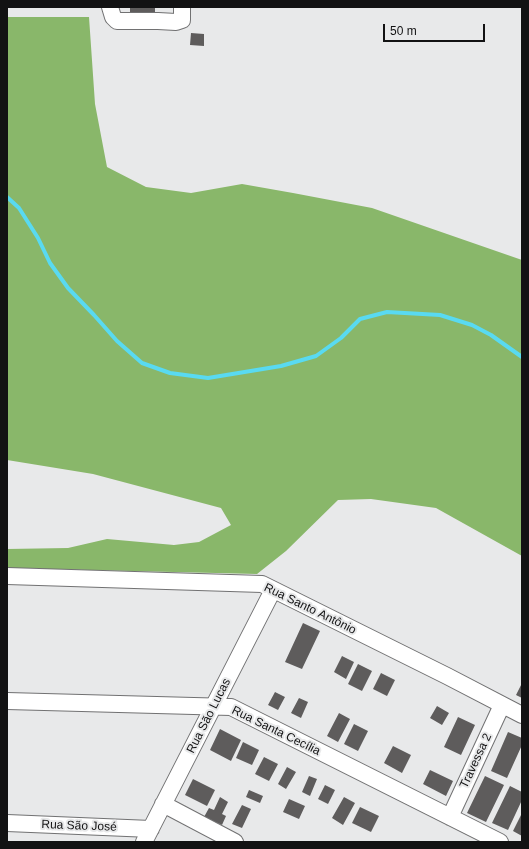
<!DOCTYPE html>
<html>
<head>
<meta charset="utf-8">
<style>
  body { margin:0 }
  #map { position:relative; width:529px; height:849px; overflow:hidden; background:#e8e9ea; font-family:Helvetica,sans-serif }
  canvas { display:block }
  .frame { position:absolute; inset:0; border:8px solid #121213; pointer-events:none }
  .scale { position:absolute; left:383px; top:24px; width:102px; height:18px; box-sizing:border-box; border:2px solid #121213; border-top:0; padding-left:5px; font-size:12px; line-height:14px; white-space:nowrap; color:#121213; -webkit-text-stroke:3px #e8e9ea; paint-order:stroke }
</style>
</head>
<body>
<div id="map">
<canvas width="529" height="849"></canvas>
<div class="frame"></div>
<div class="scale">50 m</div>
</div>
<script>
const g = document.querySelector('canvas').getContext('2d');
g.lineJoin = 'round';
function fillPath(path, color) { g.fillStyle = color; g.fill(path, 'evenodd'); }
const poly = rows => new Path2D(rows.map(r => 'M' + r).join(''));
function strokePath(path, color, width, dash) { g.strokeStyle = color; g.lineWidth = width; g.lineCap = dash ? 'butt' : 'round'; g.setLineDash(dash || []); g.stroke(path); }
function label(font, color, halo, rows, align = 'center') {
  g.font = font + ' Helvetica,sans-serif'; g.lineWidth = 4; g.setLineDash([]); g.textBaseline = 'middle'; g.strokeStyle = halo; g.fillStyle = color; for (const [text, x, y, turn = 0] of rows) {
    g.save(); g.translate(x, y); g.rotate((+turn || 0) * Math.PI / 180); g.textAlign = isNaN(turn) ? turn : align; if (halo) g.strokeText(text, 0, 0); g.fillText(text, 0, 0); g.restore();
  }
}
fillPath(poly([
  [7,17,89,17,95,104,107,167,146,187,191,193,242,184,293,193,372,208,522,260,522,556,436,508,371,499,338,500,286,551,257,574,7,568,7,549,68,548,107,539,174,545,199,542,231,525,221,508,93,474,7,460]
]), '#89b76a');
strokePath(poly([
  [7,197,19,208,38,238,50,263,68,288,94,315,117,341,142,363,170,373,208,378,281,366,316,356,341,338,360,319,387,312,440,315,472,325,491,335,522,357]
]), '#59daf1', 4);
fillPath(poly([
  [130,7,155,7,155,14,130,14],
  [191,33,204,34,204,46,190,45],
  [303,623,320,631,302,669,285,662],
  [342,656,354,662,346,679,334,672],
  [358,664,372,671,362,691,348,684],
  [381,673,395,680,387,696,373,689],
  [522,683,522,698,516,695],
  [275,692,285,697,278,710,268,705],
  [299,698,308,702,301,718,291,713],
  [437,706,449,713,442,725,430,718],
  [339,713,350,719,338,742,327,736],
  [458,717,475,725,461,755,444,747],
  [354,724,368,731,358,751,344,744],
  [220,729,241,740,231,761,210,750],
  [508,732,522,738,522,745,507,778,491,771],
  [243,742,259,750,252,765,236,758],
  [393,746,411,755,402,773,384,763],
  [264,757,278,764,269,781,255,774],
  [287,767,296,772,286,789,278,784],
  [430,770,453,781,446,796,423,784],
  [309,776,317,779,310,796,302,792],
  [485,776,504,785,486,822,467,813],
  [193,779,215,790,207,806,185,795],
  [325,785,335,790,328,804,318,799],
  [510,786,522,792,522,800,508,830,492,823],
  [249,790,263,796,260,803,246,797],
  [220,797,228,802,222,814,226,816,222,825,204,817,209,808,214,810],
  [344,797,355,803,343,825,332,818],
  [289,799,305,806,299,819,283,812],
  [242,805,251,809,242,828,232,824],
  [360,807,379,816,371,832,352,823],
  [521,815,522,816,522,836,513,831]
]), '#5e5c5c');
const minor = poly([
  [110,7,113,17,117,21,158,21,176,22,182,20,182,7],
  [7,576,262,584,447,676,522,715],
  [7,701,231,707,500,842],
  [163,804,235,842],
  [450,817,502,705],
  [7,823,151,829],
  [144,842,273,590]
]);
strokePath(minor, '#717172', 18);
strokePath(minor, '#fff', 16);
label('12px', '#121213', '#e8e9ea', [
  ["Rua Santo Antônio",310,609,26],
  ["Rua São Lucas",209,716,-63],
  ["Rua Santa Cecília",276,731,26],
  ["Travessa 2",476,761,-65],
  ["Rua São José",79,826,2]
]);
</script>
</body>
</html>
